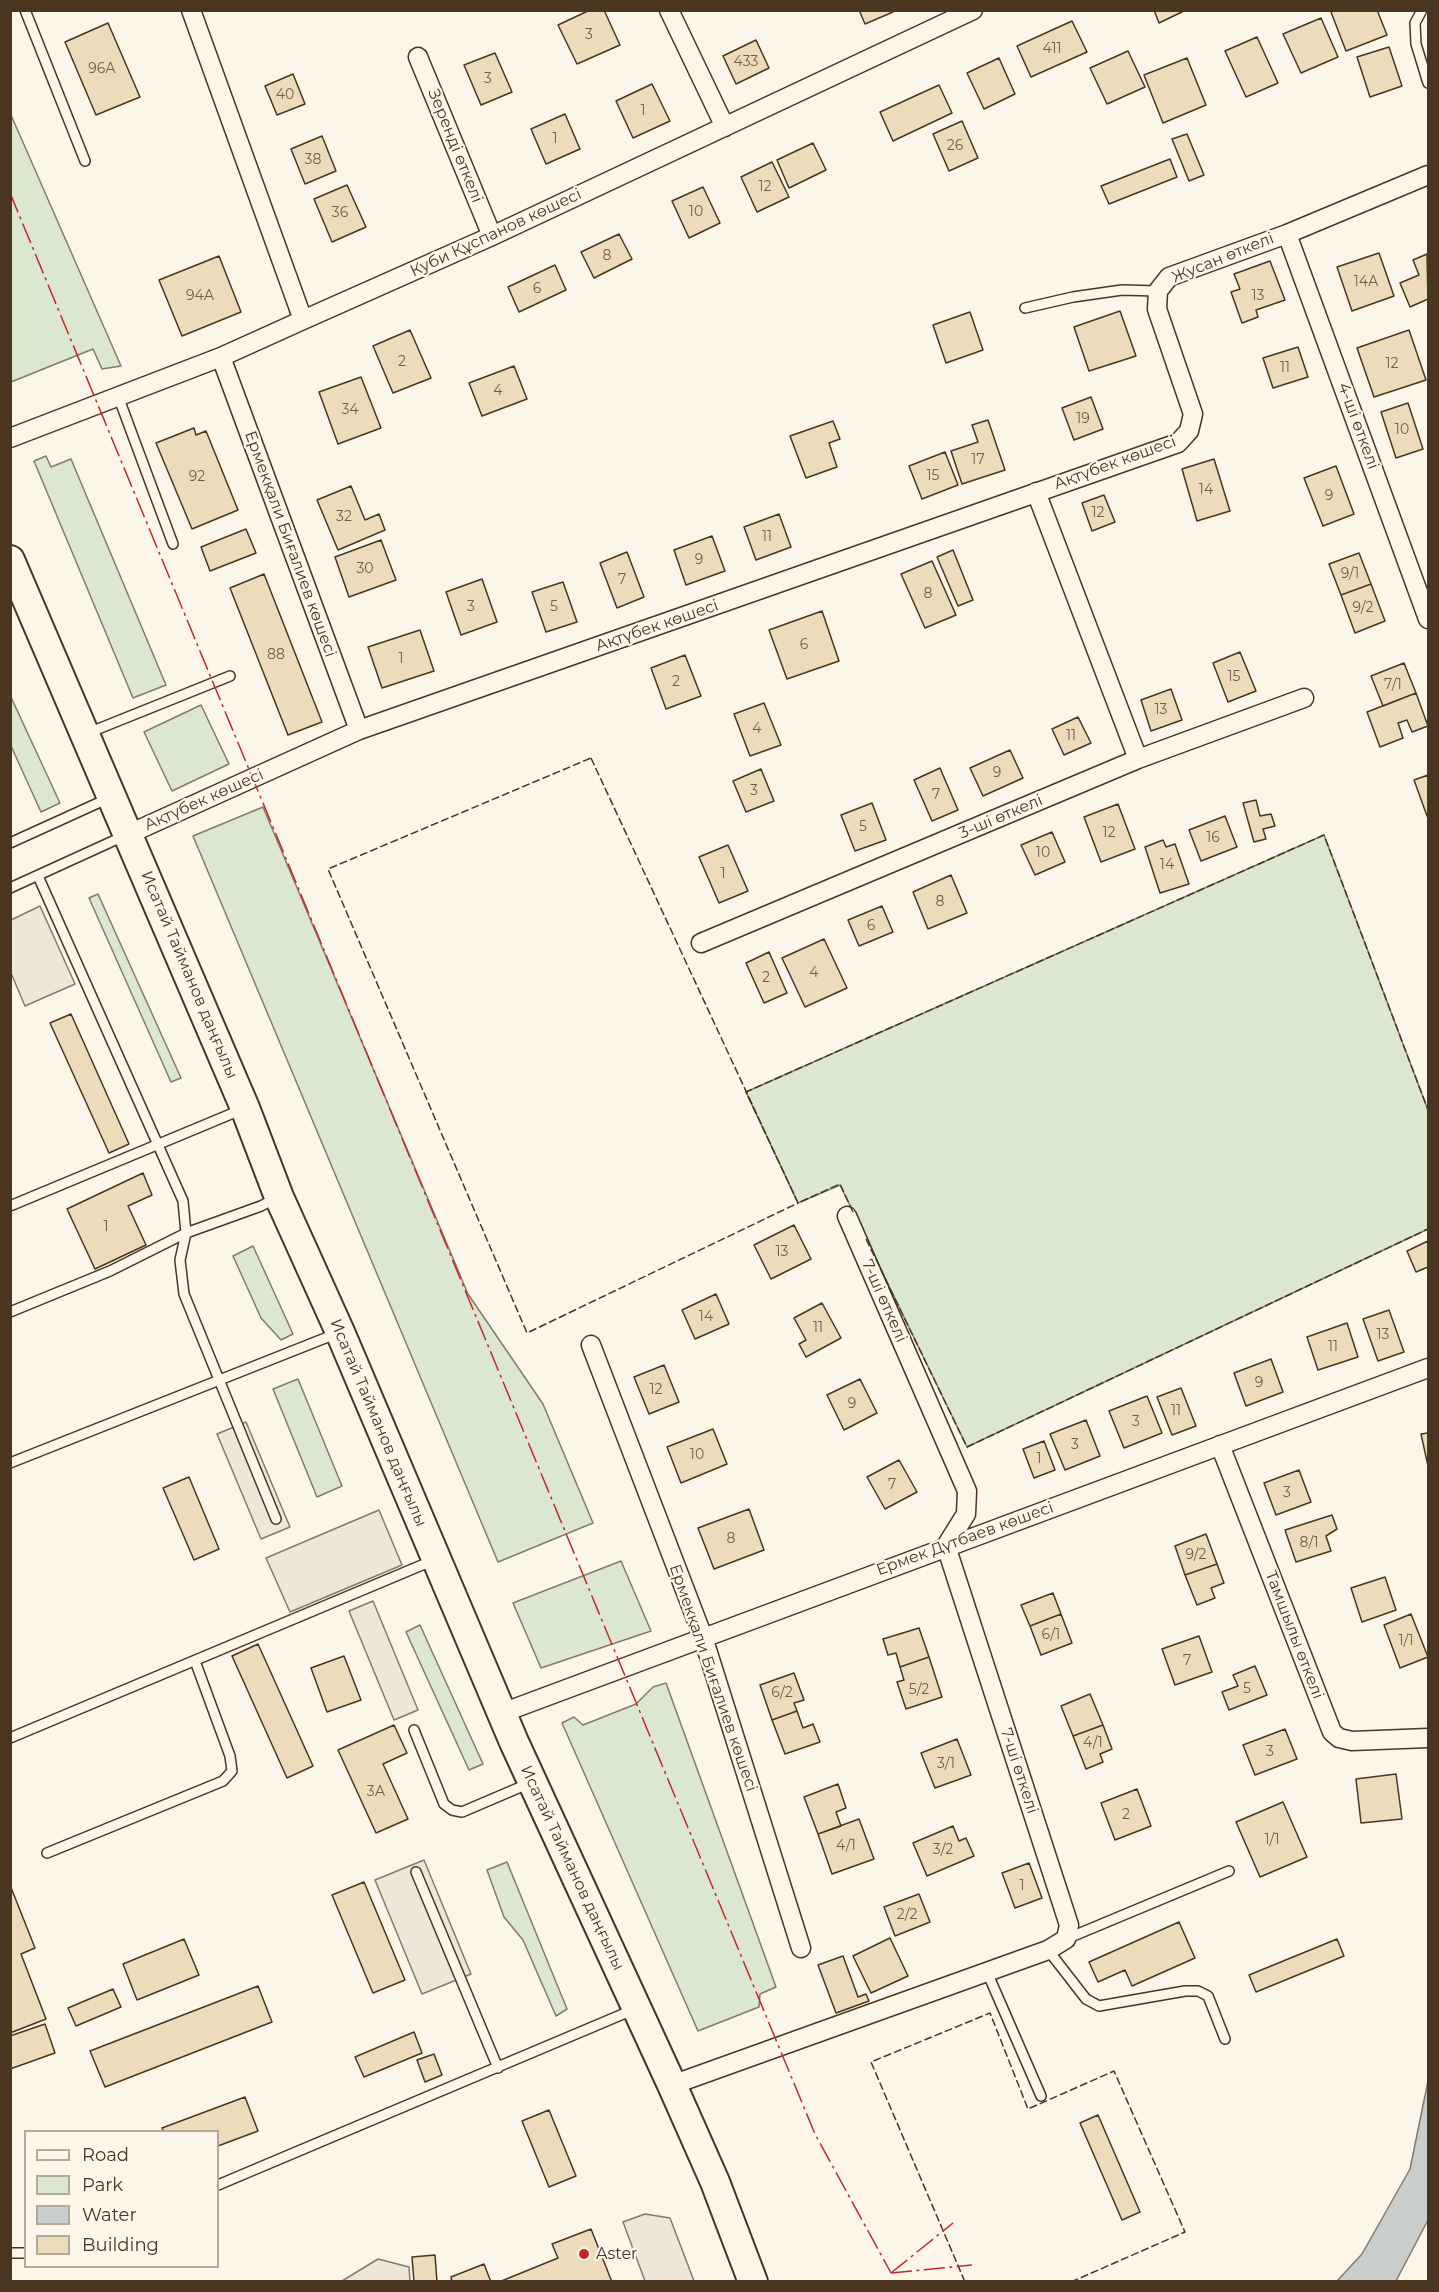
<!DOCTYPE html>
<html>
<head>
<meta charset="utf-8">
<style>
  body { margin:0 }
  #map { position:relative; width:1439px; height:2292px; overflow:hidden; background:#fbf6e9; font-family:Montserrat,sans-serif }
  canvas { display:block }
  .frame { position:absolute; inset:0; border:12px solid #4a3520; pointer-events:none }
  .legend { position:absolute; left:24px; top:2130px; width:195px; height:138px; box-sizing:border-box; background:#fbf6e9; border:2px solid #b4a999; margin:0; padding:8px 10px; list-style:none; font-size:18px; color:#4a3520 }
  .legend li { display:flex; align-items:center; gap:12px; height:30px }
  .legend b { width:30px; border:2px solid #b4a999 }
</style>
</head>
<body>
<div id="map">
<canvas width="1439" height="2292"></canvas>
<div class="frame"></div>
<ul class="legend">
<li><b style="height:8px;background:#fbf6e9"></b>Road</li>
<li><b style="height:16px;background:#dce7d0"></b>Park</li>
<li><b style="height:16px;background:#c9cecd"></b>Water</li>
<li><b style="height:16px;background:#ecdcbc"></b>Building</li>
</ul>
</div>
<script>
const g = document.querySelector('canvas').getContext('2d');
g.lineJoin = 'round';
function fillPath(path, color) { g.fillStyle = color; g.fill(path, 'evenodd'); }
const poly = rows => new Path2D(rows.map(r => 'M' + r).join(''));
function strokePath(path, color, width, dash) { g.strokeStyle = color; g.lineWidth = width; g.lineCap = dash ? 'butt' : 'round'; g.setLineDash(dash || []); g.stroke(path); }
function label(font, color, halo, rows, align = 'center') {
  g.font = font + ' Montserrat,sans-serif'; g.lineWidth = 4.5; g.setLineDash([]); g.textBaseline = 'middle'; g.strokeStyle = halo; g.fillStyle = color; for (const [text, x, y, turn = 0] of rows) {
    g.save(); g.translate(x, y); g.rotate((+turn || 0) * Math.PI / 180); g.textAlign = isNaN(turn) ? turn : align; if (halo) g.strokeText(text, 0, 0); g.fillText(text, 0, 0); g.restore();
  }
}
const green = poly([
  [11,115,121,366,102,369,93,349,11,382,11,115],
  [46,456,51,467,71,459,166,685,133,698,34,461,46,456],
  [10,695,60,803,41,812,11,746,10,695],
  [201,705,229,764,172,791,144,732,201,705],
  [263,807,468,1294,543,1404,593,1523,498,1562,193,836,263,807],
  [1324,835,1428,1110,1428,1229,967,1447,840,1185,798,1203,746,1092,1324,835],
  [98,894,181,1078,171,1082,89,898,98,894],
  [253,1246,293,1334,281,1340,261,1318,233,1256,253,1246],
  [298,1379,342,1486,317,1497,273,1389,298,1379],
  [621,1561,651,1631,541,1668,513,1603,621,1561],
  [420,1625,483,1764,469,1770,406,1632,420,1625],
  [666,1683,776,1987,760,1994,759,2007,698,2031,562,1723,574,1717,583,1725,636,1704,653,1687,666,1683],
  [507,1862,567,2009,556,2016,523,1940,504,1917,487,1870,507,1862]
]);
fillPath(green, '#dce7d0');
strokePath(green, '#887966', 1.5);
const parking = poly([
  [40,906,75,984,25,1006,11,973,11,920,40,906],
  [246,1422,290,1527,261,1539,217,1434,246,1422],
  [379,1510,402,1565,290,1612,266,1558,379,1510],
  [373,1601,418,1710,394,1720,349,1611,373,1601],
  [424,1860,471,1974,422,1994,375,1880,424,1860],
  [645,2214,670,2218,694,2281,645,2281,623,2222,645,2214],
  [378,2259,409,2267,410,2281,342,2281,378,2259]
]);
fillPath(parking, '#ede7d9');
strokePath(parking, '#887966', 1.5);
const water = poly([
  [1428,2081,1428,2220,1396,2281,1337,2281,1362,2254,1410,2169,1428,2081]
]);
fillPath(water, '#c9cecd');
strokePath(water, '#887966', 1.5);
const building = poly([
  [590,10,604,10,620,45,577,64,558,25,590,10],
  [859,10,893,10,893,12,865,24,859,10],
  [1154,10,1186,10,1159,23,1154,10],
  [1335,10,1377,10,1387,35,1346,51,1331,12,1335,10],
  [1321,18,1338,57,1301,73,1283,34,1321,18],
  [1072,21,1087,52,1031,77,1017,46,1072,21],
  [108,23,140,97,96,115,65,42,108,23],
  [1257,37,1278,83,1246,97,1225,51,1257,37],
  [756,40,769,68,736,84,723,56,756,40],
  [1389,47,1402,86,1370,97,1357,57,1389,47],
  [1128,51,1145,87,1107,104,1090,68,1128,51],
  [495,53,512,92,481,105,464,65,495,53],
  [999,58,1015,94,984,109,967,73,999,58],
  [1187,58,1206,105,1163,123,1144,75,1187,58],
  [293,74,305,104,277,115,265,86,293,74],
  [652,84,670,121,633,138,616,101,652,84],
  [939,85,952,113,893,141,880,112,939,85],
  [565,114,580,149,546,164,531,129,565,114],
  [962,121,978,158,949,171,933,134,962,121],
  [1187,134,1204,175,1189,181,1172,139,1187,134],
  [322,136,336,171,305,184,291,149,322,136],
  [813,143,826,170,789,188,777,160,813,143],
  [1170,159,1177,177,1109,204,1101,186,1170,159],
  [772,162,789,197,757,212,741,177,772,162],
  [347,185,366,227,332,242,314,199,347,185],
  [703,187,720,223,689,238,672,201,703,187],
  [619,234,632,259,594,278,581,252,619,234],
  [1379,253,1394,296,1352,311,1337,267,1379,253],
  [1427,254,1428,299,1410,307,1400,283,1419,275,1413,260,1427,254],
  [219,256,241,312,182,336,159,280,219,256],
  [1270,261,1285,300,1256,310,1258,317,1242,323,1231,292,1240,289,1234,274,1270,261],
  [555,265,566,290,519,312,508,287,555,265],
  [1120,311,1136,356,1089,371,1074,327,1120,311],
  [970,312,983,350,946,363,933,325,970,312],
  [410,330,431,378,393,393,373,346,410,330],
  [1409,330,1426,380,1374,397,1357,348,1409,330],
  [1298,347,1308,377,1273,388,1263,358,1298,347],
  [514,366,527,399,482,416,469,383,514,366],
  [361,377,381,428,338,444,319,392,361,377],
  [1091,397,1103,429,1074,440,1062,408,1091,397],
  [1408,403,1423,449,1396,458,1381,412,1408,403],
  [988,420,1005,470,962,484,951,451,978,442,972,425,988,420],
  [833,421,840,439,829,443,837,467,806,478,790,436,833,421],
  [194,428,196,435,206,431,238,510,192,529,156,443,194,428],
  [945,452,958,485,922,499,909,466,945,452],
  [1214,459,1230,511,1197,521,1182,469,1214,459],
  [1336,466,1354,514,1323,526,1304,478,1336,466],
  [351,486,365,520,379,514,385,530,338,550,317,500,351,486],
  [1104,495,1115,522,1092,531,1082,503,1104,495],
  [779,514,791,547,756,560,744,527,779,514],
  [246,529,256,553,210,571,201,547,246,529],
  [712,536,725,571,686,585,674,550,712,536],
  [381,540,396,580,349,597,335,557,381,540],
  [953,550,973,600,958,606,937,557,953,550],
  [627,552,644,597,617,608,600,563,627,552],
  [1359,553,1371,584,1341,595,1329,564,1359,553],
  [932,561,956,615,925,628,901,574,932,561],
  [264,574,322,722,288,735,230,588,264,574],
  [482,579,497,622,461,635,446,592,482,579],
  [563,582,577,622,546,632,532,592,563,582],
  [1371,584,1385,621,1355,633,1341,595,1371,584],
  [822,611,839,661,787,679,769,630,822,611],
  [420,630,434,671,382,688,368,647,420,630],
  [1240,652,1256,691,1228,702,1213,663,1240,652],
  [685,655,701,696,666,709,651,668,685,655],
  [1404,663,1416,693,1383,706,1371,676,1404,663],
  [1171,689,1182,720,1151,731,1141,700,1171,689],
  [1416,693,1428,726,1412,732,1407,720,1398,723,1403,738,1380,747,1367,712,1416,693],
  [764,703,781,745,750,756,734,714,764,703],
  [1078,717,1091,743,1064,755,1052,729,1078,717],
  [1010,750,1023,778,983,796,970,768,1010,750],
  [940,768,958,810,932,821,914,780,940,768],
  [761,769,774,801,746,812,733,781,761,769],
  [1428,775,1428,815,1427,816,1414,780,1428,775],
  [1256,800,1260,816,1271,814,1275,826,1263,829,1266,839,1254,842,1243,803,1256,800],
  [872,803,886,840,855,851,841,815,872,803],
  [1118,804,1135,849,1101,862,1084,817,1118,804],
  [1225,816,1237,847,1201,861,1189,830,1225,816],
  [1052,832,1065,862,1035,875,1021,845,1052,832],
  [1163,840,1166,847,1175,844,1189,884,1160,893,1145,847,1163,840],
  [728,845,748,891,719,903,699,857,728,845],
  [951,875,967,913,928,929,913,892,951,875],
  [882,906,893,932,859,946,848,920,882,906],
  [824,939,847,988,805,1007,782,958,824,939],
  [769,952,787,993,764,1003,746,963,769,952],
  [71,1014,129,1144,109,1153,50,1023,71,1014],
  [143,1173,152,1195,128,1206,146,1245,95,1269,67,1209,143,1173],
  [794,1225,811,1259,771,1279,754,1245,794,1225],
  [1428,1241,1428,1267,1416,1272,1407,1251,1428,1241],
  [716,1294,729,1324,695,1339,682,1310,716,1294],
  [822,1303,841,1338,806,1357,799,1344,806,1340,794,1318,822,1303],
  [1389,1310,1404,1352,1378,1361,1363,1319,1389,1310],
  [1347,1323,1358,1357,1318,1370,1307,1337,1347,1323],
  [1271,1359,1283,1392,1246,1406,1234,1373,1271,1359],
  [664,1365,679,1402,649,1414,634,1377,664,1365],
  [860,1379,877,1413,844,1430,827,1395,860,1379],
  [1181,1388,1196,1426,1172,1435,1157,1397,1181,1388],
  [1147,1396,1162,1433,1124,1448,1109,1411,1147,1396],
  [1086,1420,1100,1456,1065,1470,1050,1434,1086,1420],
  [713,1429,727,1464,681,1483,667,1447,713,1429],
  [1428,1433,1428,1466,1421,1434,1428,1433],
  [1044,1441,1055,1470,1034,1478,1023,1449,1044,1441],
  [899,1460,917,1492,885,1509,867,1477,899,1460],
  [1299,1470,1311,1502,1276,1515,1264,1483,1299,1470],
  [189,1477,219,1549,194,1560,163,1488,189,1477],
  [749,1509,764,1550,714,1569,698,1528,749,1509],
  [1332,1515,1337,1529,1326,1536,1331,1551,1296,1562,1285,1530,1332,1515],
  [1206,1534,1217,1564,1185,1575,1175,1546,1206,1534],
  [1217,1564,1224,1583,1211,1588,1215,1598,1197,1605,1185,1575,1217,1564],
  [1385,1577,1396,1610,1362,1622,1351,1588,1385,1577],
  [1053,1593,1061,1614,1030,1626,1021,1605,1053,1593],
  [1061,1614,1072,1643,1041,1655,1030,1626,1061,1614],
  [1411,1614,1428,1657,1400,1668,1384,1625,1411,1614],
  [919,1628,929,1657,900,1667,896,1653,888,1655,883,1639,919,1628],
  [1199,1636,1212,1672,1175,1685,1162,1649,1199,1636],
  [258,1644,313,1766,287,1778,232,1656,258,1644],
  [344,1656,361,1700,327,1712,311,1668,344,1656],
  [929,1657,942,1697,906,1709,897,1682,904,1680,900,1667,929,1657],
  [1255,1666,1267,1695,1229,1710,1222,1692,1238,1686,1233,1675,1255,1666],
  [794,1673,804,1700,794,1703,797,1711,772,1720,760,1685,794,1673],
  [1090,1694,1103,1725,1073,1736,1061,1706,1090,1694],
  [797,1711,803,1728,813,1724,820,1742,785,1754,772,1720,797,1711],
  [394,1725,407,1753,383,1764,408,1819,376,1833,338,1750,394,1725],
  [1103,1725,1112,1749,1100,1754,1103,1762,1086,1769,1073,1736,1103,1725],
  [1285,1729,1297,1759,1255,1775,1243,1745,1285,1729],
  [957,1739,971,1775,935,1788,921,1753,957,1739],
  [1396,1774,1402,1819,1361,1823,1356,1779,1396,1774],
  [838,1784,846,1808,836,1812,841,1826,818,1834,804,1797,838,1784],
  [1137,1789,1151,1826,1115,1840,1101,1803,1137,1789],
  [1283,1802,1307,1857,1260,1877,1236,1822,1283,1802],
  [859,1819,874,1859,832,1874,818,1834,859,1819],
  [953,1826,959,1841,966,1838,974,1856,927,1876,913,1843,953,1826],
  [1029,1863,1042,1898,1015,1908,1002,1873,1029,1863],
  [364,1882,405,1980,373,1993,332,1895,364,1882],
  [10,1885,35,1948,21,1954,46,2019,10,2033,10,1885],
  [919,1894,930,1922,895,1936,884,1907,919,1894],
  [1179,1922,1195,1958,1132,1986,1125,1970,1098,1982,1089,1962,1179,1922],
  [890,1938,908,1976,871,1993,853,1956,890,1938],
  [184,1939,199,1975,137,2000,123,1964,184,1939],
  [1337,1939,1344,1956,1256,1992,1249,1975,1337,1939],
  [843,1956,858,1997,866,1994,869,2001,836,2013,818,1965,843,1956],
  [258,1986,272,2022,105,2087,90,2051,258,1986],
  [113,1989,121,2007,76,2026,68,2008,113,1989],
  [45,2024,55,2053,10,2069,10,2036,45,2024],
  [414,2032,422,2053,364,2077,355,2057,414,2032],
  [434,2054,442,2075,425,2082,417,2060,434,2054],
  [245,2097,258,2131,218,2146,218,2132,164,2132,162,2128,245,2097],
  [549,2110,576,2176,549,2187,522,2121,549,2110],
  [1098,2115,1140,2212,1122,2220,1080,2123,1098,2115],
  [591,2229,612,2282,499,2282,558,2258,552,2244,591,2229],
  [435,2255,437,2282,414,2282,412,2257,435,2255],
  [484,2264,491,2282,452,2282,451,2277,484,2264]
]);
fillPath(building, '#ecdcbc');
strokePath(building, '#4a3520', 1.5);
const service = poly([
  [25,10,85,161],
  [1422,10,1415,23,1416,44,1428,83],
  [1025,308,1073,297,1122,290,1158,291],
  [118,396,173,544],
  [88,733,230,676],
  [10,843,109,798],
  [38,876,183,1201,186,1233,180,1260,184,1294,276,1519],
  [10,888,124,836],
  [10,1206,243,1109],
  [10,1312,110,1271,186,1233,261,1206,276,1198],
  [10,1463,338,1333],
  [414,1730,444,1804,452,1810,462,1812,530,1783],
  [10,1738,434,1560],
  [47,1853,223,1781,232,1771,230,1756,195,1661],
  [416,1872,498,2068],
  [1066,1939,1229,1871],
  [1048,1950,1086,1999,1099,2006,1185,1991,1198,1991,1208,1996,1225,2039],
  [987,1972,1041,2096],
  [218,2185,635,2009],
  [10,2253,26,2253]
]);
const minor = poly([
  [191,10,303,320],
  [669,10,725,127],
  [418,57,492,236],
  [1287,234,1428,619],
  [221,357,359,730],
  [10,438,221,357,303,320,492,236,973,10],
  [1036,492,1138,759],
  [129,834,359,730,1178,443,1189,431,1193,414,1157,309,1158,291,1169,277,1287,234,1428,175],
  [701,943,1138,759,1304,698],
  [591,1345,703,1637,801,1948],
  [1220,1445,1332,1732,1339,1738,1352,1741,1428,1738],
  [502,1713,1428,1368],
  [672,2085,1048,1950,1066,1939,1069,1925,946,1546,966,1514,967,1491,847,1216]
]);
const primary = poly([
  [10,560,245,1108,279,1197,340,1332,514,1742,672,2085,715,2182,753,2282]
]);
strokePath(service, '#4a3520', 12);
strokePath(minor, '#4a3520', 21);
strokePath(primary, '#4a3520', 32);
strokePath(service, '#fbf6e9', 9);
strokePath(minor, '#fbf6e9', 18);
strokePath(primary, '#fbf6e9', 28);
strokePath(poly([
  [591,758,798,1203,527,1333,328,869,591,758],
  [853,1212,840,1184,798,1203,746,1092,1324,835,1428,1110],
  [866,1239,967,1447,1428,1229],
  [965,2282,871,2062,990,2013,1028,2109,1114,2071,1185,2232,1071,2282]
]), '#4a3520', 1.5, [8, 3]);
strokePath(poly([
  [10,193,815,2134,891,2273],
  [891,2273,972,2265],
  [891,2273,953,2223]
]), '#c62828', 1.5, [21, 4.5, 3, 4.5]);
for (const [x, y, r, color] of [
  [584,2254,6,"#c62828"]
]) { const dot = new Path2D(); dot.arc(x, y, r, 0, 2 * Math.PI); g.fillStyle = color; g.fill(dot); strokePath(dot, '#fbf6e9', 2); }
label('14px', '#725f47', null, [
  ["3",589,35],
  ["411",1052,49],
  ["433",746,62],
  ["96А",102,69],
  ["3",488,79],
  ["40",285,95],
  ["1",643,111],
  ["1",555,139],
  ["26",955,146],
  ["38",313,160],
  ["12",765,187],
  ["10",696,212],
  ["36",340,213],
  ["8",607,256],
  ["14А",1366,282],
  ["6",537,289],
  ["94А",200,296],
  ["13",1258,296],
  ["2",402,362],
  ["12",1392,364],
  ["11",1285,368],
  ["4",498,391],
  ["34",350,410],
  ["19",1083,419],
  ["10",1402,430],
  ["17",978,460],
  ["15",933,476],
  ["92",197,477],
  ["14",1206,490],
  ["9",1329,496],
  ["12",1098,513],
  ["32",344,517],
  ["11",767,537],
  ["9",699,560],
  ["30",365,569],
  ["9/1",1350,574],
  ["7",622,580],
  ["8",928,594],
  ["3",471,607],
  ["5",554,607],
  ["9/2",1363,608],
  ["6",804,645],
  ["88",276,655],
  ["1",401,659],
  ["15",1234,677],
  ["2",676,682],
  ["7/1",1393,685],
  ["13",1161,710],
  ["4",757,729],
  ["11",1071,736],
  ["9",997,773],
  ["3",754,791],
  ["7",936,795],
  ["5",863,827],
  ["12",1109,833],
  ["16",1213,838],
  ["10",1043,853],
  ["14",1167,865],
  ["1",723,874],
  ["8",940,902],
  ["6",871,926],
  ["4",814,973],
  ["2",766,978],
  ["1",106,1227],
  ["13",782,1252],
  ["14",706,1317],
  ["11",818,1328],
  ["13",1383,1335],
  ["11",1333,1347],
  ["9",1259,1383],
  ["12",656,1390],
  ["9",852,1404],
  ["11",1176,1411],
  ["3",1136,1422],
  ["3",1075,1445],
  ["10",697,1455],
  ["1",1039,1459],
  ["7",892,1485],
  ["3",1287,1493],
  ["8",731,1539],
  ["8/1",1309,1543],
  ["9/2",1196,1555],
  ["6/1",1051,1635],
  ["1/1",1406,1641],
  ["7",1187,1661],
  ["5",1247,1689],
  ["5/2",919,1690],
  ["6/2",782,1693],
  ["4/1",1093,1743],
  ["3",1270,1752],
  ["3/1",946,1764],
  ["3А",376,1792],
  ["2",1126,1815],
  ["1/1",1272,1840],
  ["4/1",846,1846],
  ["3/2",943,1850],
  ["1",1022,1886],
  ["2/2",907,1915]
]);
label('16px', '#4a3520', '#fbf6e9', [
  ["Зеренді өткелі",455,146,68],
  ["Куби Құспанов көшесi",496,233,-25],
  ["Жусан өткелі",1223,258,-22],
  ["4-шi өткелi",1358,426,70],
  ["Ақтүбек көшесi",1115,463,-20],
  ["Ермекқали Биғалиев көшесі",290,544,70],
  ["Ақтүбек көшесi",657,626,-19],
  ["Ақтүбек көшесi",204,800,-24],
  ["3-шi өткелi",1001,817,-23],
  ["Исатай Тайманов даңғылы",189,975,67],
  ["7-шi өткелi",884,1301,66],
  ["Исатай Тайманов даңғылы",378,1423,67],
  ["Ермек Дүтбаев көшесi",965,1539,-20],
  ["Тамшылы өткелі",1294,1635,69],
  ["Ермекқали Биғалиев көшесі",713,1678,71],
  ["7-шi өткелi",1019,1771,72],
  ["Исатай Тайманов даңғылы",572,1868,65]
]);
label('16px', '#4a3520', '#fbf6e9', [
  ["Aster",596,2254]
], 'left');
</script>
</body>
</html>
